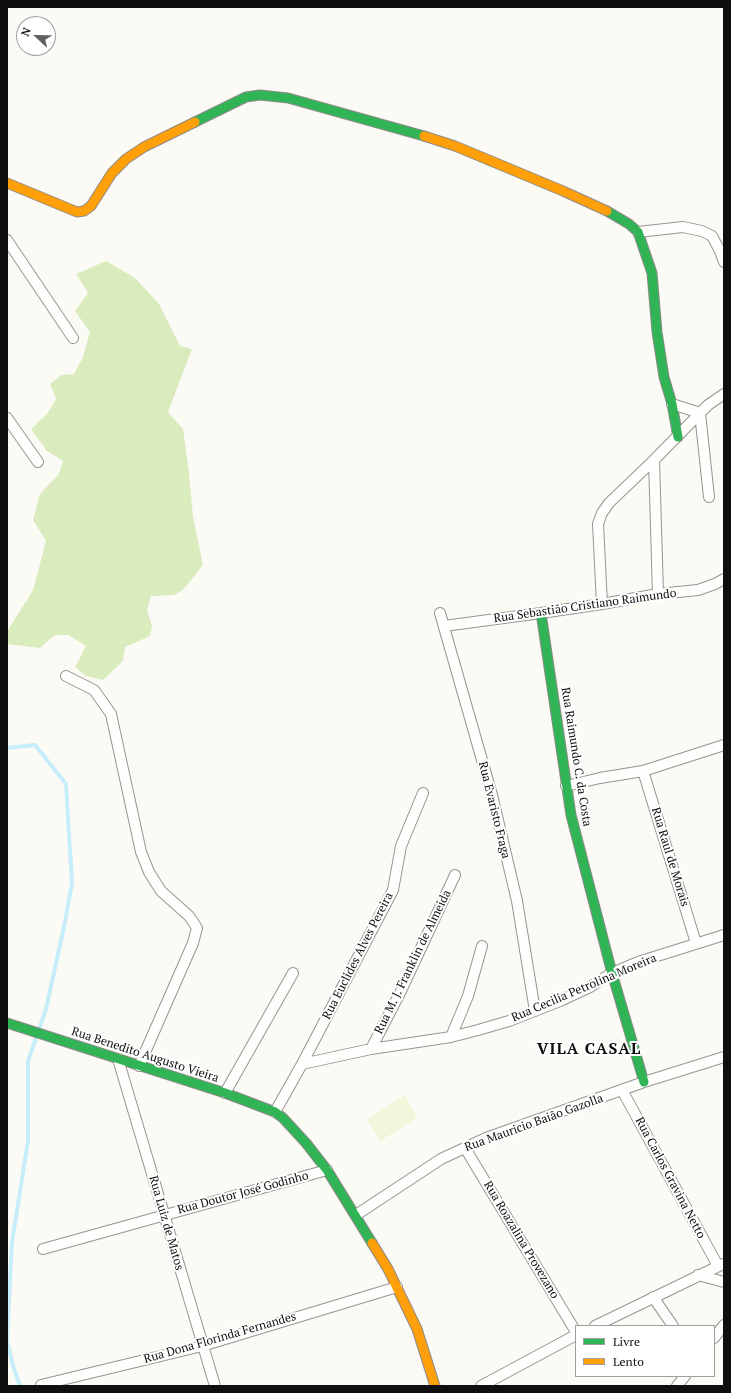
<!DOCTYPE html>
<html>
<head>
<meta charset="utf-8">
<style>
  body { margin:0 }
  #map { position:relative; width:731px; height:1393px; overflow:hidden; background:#fcfaf4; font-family:"PT Serif",serif }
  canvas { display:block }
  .frame { position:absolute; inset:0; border:8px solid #0f0f0f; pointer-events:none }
  .legend { position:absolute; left:575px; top:1325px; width:140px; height:52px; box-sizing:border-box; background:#fff; border:1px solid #9f9f9f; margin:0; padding:5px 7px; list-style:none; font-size:12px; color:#0f0f0f }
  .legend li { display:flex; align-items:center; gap:8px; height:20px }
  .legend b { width:20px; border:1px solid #9f9f9f }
  .north { position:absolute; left:16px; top:16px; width:40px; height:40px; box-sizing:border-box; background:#fff; border:1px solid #9f9f9f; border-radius:50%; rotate:292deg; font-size:11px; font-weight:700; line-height:16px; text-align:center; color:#0f0f0f }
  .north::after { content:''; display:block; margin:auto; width:14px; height:18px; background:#62615f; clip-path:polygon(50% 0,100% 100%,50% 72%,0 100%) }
</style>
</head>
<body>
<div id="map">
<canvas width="731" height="1393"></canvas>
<div class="frame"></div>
<ul class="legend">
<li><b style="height:5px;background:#30b455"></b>Livre</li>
<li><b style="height:5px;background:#ff9f0a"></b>Lento</li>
</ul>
<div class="north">N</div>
</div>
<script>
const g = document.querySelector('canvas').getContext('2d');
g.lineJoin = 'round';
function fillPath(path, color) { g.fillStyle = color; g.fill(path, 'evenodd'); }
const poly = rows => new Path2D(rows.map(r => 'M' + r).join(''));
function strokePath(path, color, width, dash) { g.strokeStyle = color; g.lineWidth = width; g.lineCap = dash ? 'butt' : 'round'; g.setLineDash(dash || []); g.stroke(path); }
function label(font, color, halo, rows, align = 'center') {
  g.font = font + ' "PT Serif",serif'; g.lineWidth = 4; g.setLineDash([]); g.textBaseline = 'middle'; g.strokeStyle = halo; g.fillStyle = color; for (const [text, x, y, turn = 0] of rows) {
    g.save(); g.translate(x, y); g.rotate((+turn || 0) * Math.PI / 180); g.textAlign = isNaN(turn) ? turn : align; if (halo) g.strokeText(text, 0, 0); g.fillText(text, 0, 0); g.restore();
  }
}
fillPath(poly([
  [106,261,135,278,159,304,180,346,192,349,168,412,183,429,189,473,193,517,203,565,183,590,174,595,151,596,147,610,152,626,150,636,125,647,123,661,103,680,86,676,75,667,86,646,68,635,55,635,40,648,7,644,7,632,33,590,46,541,33,520,40,494,59,474,63,461,47,451,31,429,47,414,56,399,50,384,62,375,74,374,83,357,90,332,75,311,88,293,76,274]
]), '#daecbe');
fillPath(poly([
  [405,1095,417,1118,380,1141,367,1119]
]), '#f2f7dc');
strokePath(poly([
  [7,748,35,745,66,784,72,883,65,922,46,1009,28,1061,28,1141,12,1242,7,1340,13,1366,20,1386]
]), '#c5edfa', 4);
const street = poly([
  [638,232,683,227,702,231,712,236,720,251,724,262],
  [7,240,73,338],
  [672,404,700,413,709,497],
  [7,418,38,462],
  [654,460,658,594],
  [602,604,598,524,602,513,609,503,654,460,708,405,724,394],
  [440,613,492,795,517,901,535,1011],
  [444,626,541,613,602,604,658,594,698,590,715,584,724,579],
  [66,676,94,690,111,714,141,852,149,872,161,891,189,916,197,928,193,943,139,1066],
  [643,771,696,943],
  [566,786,600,778,643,771,724,745],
  [451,1037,468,996,482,946],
  [371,1049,401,991,455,875],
  [118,1059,215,1386],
  [302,1064,371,1049,451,1037,478,1030,509,1021,560,1001,590,987,612,973,638,962,724,935],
  [622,1090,718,1266],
  [225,1093,293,973],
  [275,1112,302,1064,393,890,401,846,423,793],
  [465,1148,576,1332],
  [356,1215,441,1159,486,1138,644,1082,724,1057],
  [43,1249,327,1170],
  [698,1275,724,1282],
  [653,1297,673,1326],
  [595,1326,723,1264],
  [714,1338,724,1325],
  [41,1385,202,1346,397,1287],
  [481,1386,576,1335],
  [677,1386,685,1376]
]);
const fast = poly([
  [195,122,246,97,260,95,288,98,424,136],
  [607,211,629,224,638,232,652,273,657,332,664,377,672,404,678,437],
  [541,613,571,815,612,973,644,1082],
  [7,1023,225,1093,275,1112,283,1118,306,1143,327,1170,372,1243]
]);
const slow = poly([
  [424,136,455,146,563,191,607,211],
  [7,183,77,212,84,211,91,206,112,173,126,159,144,147,195,122],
  [372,1243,388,1269,417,1329,435,1386]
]);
strokePath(street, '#969592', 12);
strokePath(fast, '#8c8b89', 11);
strokePath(slow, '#8c8b89', 11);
strokePath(street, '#fffefd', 10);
strokePath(fast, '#30b455', 9);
strokePath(slow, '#ff9f0a', 9);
label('12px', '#0f0f0f', '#fff', [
  ["Rua Sebastião Cristiano Raimundo",585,606,-8],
  ["Rua Raimundo C. da Costa",576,757,81],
  ["Rua Evaristo Fraga",494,810,76],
  ["Rua Raul de Morais",670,857,73],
  ["Rua Euclides Alves Pereira",358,956,-63],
  ["Rua M. J. Franklin de Almeida",413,962,-64],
  ["Rua Cecilia Petrolina Moreira",584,988,-23],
  ["Rua Benedito Augusto Vieira",145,1055,18],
  ["Rua Mauricio Baião Gazolla",534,1123,-20],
  ["Rua Carlos Gravina Netto",670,1178,62],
  ["Rua Doutor José Godinho",243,1193,-15],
  ["Rua Luiz de Matos",166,1223,74],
  ["Rua Roazalina Provezano",521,1240,59],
  ["Rua Dona Florinda Fernandes",220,1338,-16]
]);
g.letterSpacing = '1px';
label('bold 16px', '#0f0f0f', '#fff', [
  ["VILA CASAL",589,1049]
]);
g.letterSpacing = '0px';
</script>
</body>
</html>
